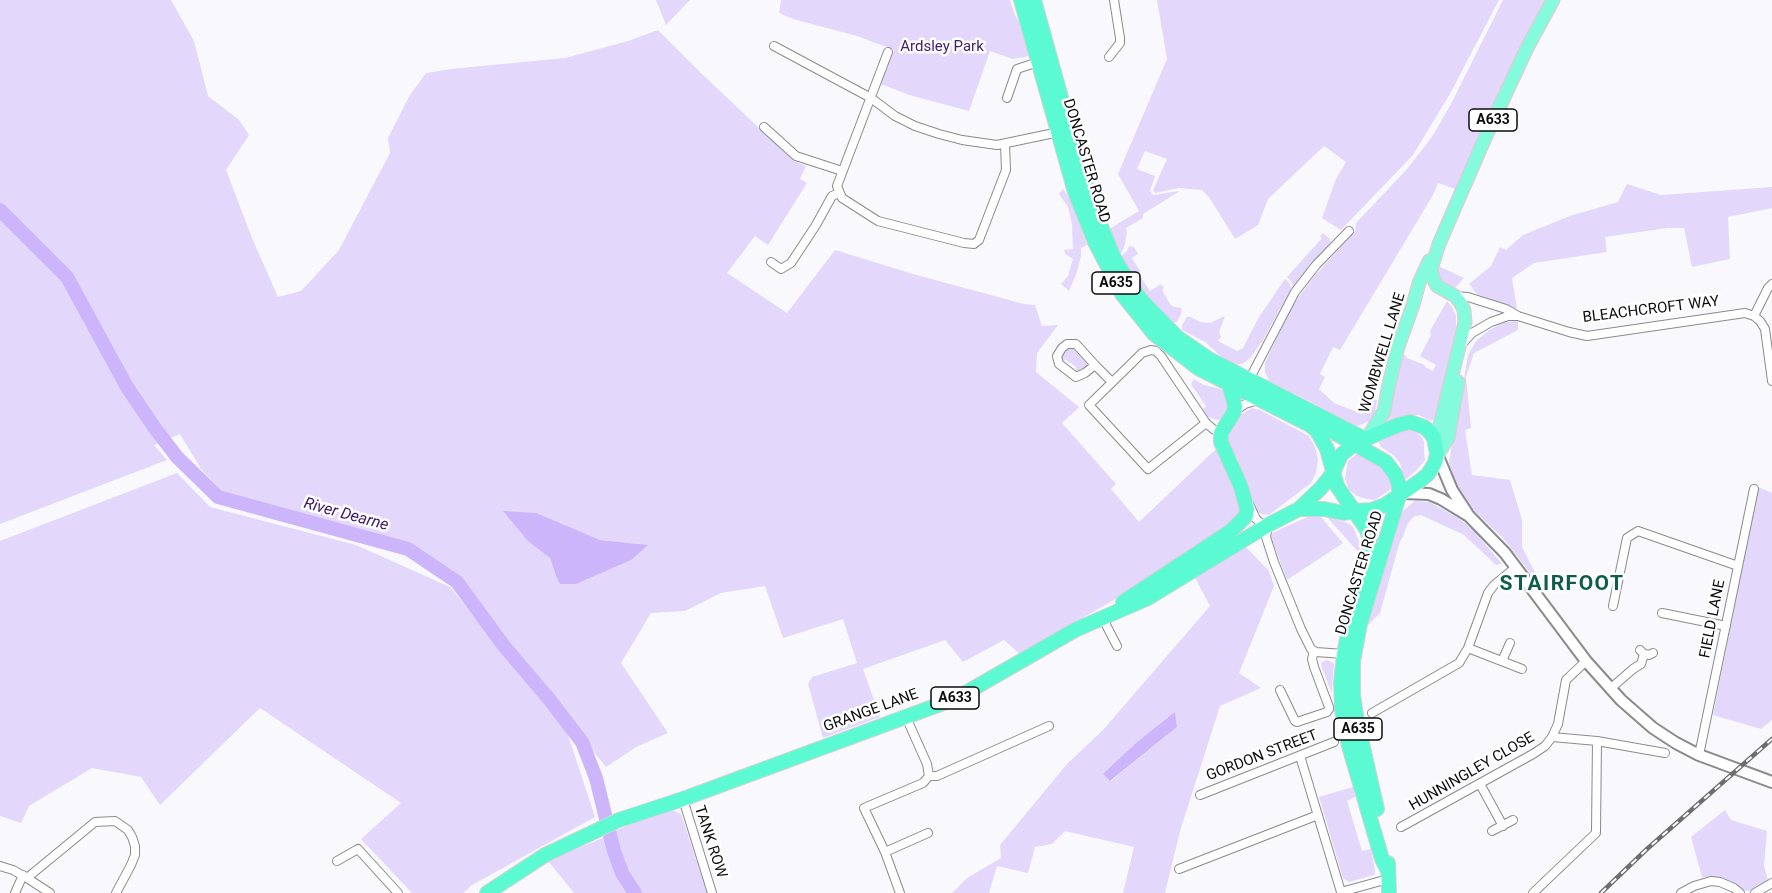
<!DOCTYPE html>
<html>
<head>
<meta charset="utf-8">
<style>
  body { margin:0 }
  canvas { display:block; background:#f9f8fc }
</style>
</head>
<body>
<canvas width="1772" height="893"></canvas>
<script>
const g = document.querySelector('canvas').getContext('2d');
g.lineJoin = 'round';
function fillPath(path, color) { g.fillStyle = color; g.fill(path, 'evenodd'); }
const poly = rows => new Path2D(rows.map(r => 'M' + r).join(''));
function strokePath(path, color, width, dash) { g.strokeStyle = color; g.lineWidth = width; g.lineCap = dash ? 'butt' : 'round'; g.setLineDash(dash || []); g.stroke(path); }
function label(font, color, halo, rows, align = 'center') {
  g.font = font + ' Roboto,sans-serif'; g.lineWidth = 5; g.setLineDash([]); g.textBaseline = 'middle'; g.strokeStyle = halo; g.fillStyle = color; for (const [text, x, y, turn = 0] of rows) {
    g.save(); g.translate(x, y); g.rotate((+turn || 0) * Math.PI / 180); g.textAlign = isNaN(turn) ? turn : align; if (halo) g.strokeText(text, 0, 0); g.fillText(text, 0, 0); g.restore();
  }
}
fillPath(poly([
  [0,0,171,0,194,41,208,96,239,120,249,135,226,170,252,238,278,297,301,291,339,250,390,153,388,138,410,95,426,73,451,69,565,58,628,41,658,30,702,74,794,161,806,166,800,179,807,183,768,245,755,236,727,273,787,313,835,250,913,274,1024,304,1035,305,1042,326,1058,325,1037,353,1036,372,1079,407,1062,423,1116,484,1111,489,1139,522,1216,449,1237,494,1240,512,1230,525,1159,574,1020,654,1004,640,963,662,945,640,863,669,880,717,823,738,808,684,812,677,857,663,843,619,783,638,765,586,721,593,685,611,651,613,621,663,668,733,636,747,606,767,457,582,409,545,221,491,201,469,180,434,154,445,167,460,0,524],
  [569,528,600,540,647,545,555,573,550,558],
  [656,0,690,0,666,25],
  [781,0,1010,0,1015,15,1022,27,1029,56,1013,59,990,51,969,111,909,95,881,84,894,50,857,36,793,19,779,13],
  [1157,0,1499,0,1451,92,1413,155,1341,230,1322,218,1336,179,1346,162,1324,146,1268,199,1258,225,1235,239,1209,197,1202,190,1179,188,1155,193,1153,190,1167,159,1145,151,1137,169,1155,176,1150,191,1153,195,1180,191,1143,214,1143,218,1126,228,1127,232,1125,244,1123,250,1120,254,1109,229,1139,211,1118,174,1167,59],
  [1503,0,1545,0,1510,69,1455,189,1438,183,1433,195,1340,350,1333,347,1320,374,1325,377,1319,389,1334,403,1362,414,1366,405,1373,399,1377,400,1375,413,1370,421,1358,426,1350,424,1309,401,1270,382,1265,373,1265,363,1289,311,1311,280,1355,231,1356,223,1407,169,1432,137,1452,102],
  [1627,184,1661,195,1772,187,1772,208,1728,217,1730,259,1692,267,1684,228,1667,228,1605,237,1607,252,1534,263,1512,278,1517,309,1477,294,1469,284,1491,266,1500,247,1506,250,1523,235,1570,216,1618,202],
  [1063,189,1071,200,1087,245,1081,248,1081,256,1077,272,1069,291,1061,284,1068,276,1073,259,1065,254,1064,250,1073,249,1072,224,1068,207,1059,194],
  [1323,233,1330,239,1331,242,1293,287,1291,281,1287,277,1322,238,1320,236],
  [1129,246,1134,247,1138,254,1132,258,1140,271,1137,279,1134,280,1121,256,1127,251],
  [1438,266,1464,278,1455,288,1438,278,1435,272],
  [1140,276,1150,291,1161,284,1164,288,1162,290,1170,304,1174,307,1182,308,1181,314,1177,322,1172,323,1153,304,1138,284],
  [1285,279,1289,282,1291,289,1263,340,1251,357,1244,363,1236,365,1227,362,1205,342,1182,330,1182,325,1187,317,1191,317,1200,322,1210,323,1225,316,1219,332,1221,337,1218,341,1237,351,1243,348,1259,317],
  [1447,301,1452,307,1456,316,1456,327,1435,419,1431,421,1419,415,1407,415,1381,426,1391,407,1401,354,1405,355,1407,358,1425,365,1425,367,1433,371,1436,365,1420,356,1431,335,1430,331],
  [1518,321,1518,330,1474,353,1466,377,1471,428,1465,430,1472,475,1510,480,1522,520,1522,547,1545,592,1503,538,1464,501,1454,482,1449,462,1468,355,1476,341,1488,331,1504,322],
  [1074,346,1087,361,1086,368,1081,372,1077,373,1076,367,1065,359,1064,364,1061,361,1061,357,1066,348],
  [1194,379,1204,385,1221,389,1226,393,1229,405,1222,418,1218,420,1208,417,1203,409,1206,406,1191,384],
  [1252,408,1260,410,1309,436,1315,447,1318,459,1316,473,1311,483,1269,515,1257,513,1237,458,1230,447,1228,439,1233,426,1239,416],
  [1403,429,1414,431,1422,437,1424,442,1424,452,1425,460,1416,471,1403,481,1400,477,1402,471,1400,463,1393,455,1381,447,1378,441],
  [1363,453,1385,468,1394,487,1375,500,1367,499,1357,496,1349,490,1345,479,1348,461,1357,454],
  [177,473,210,507,356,545,450,587,567,732,595,817,472,885,463,893,412,893,361,839,401,803,260,708,160,805,141,777,92,768,29,806,21,823,0,816,0,541],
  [1758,487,1772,493,1772,720,1761,729,1713,715],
  [1415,501,1429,502,1460,519,1475,532,1502,564,1496,565,1464,535,1421,515,1413,517,1407,525,1402,539,1400,541,1380,613,1367,626,1400,513],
  [1312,515,1320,516,1343,543,1287,580,1271,537,1272,533],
  [1326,516,1348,523,1353,527,1359,541,1361,555],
  [1245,546,1269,571,1274,586,1239,673,1261,688,1220,706,1180,831,1165,893,1123,893,1134,847,1065,831,1052,844,1035,847,1028,873,997,866,989,893,952,893,967,878,1001,858,1000,845,1067,764,1103,730,1210,606,1193,574],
  [1175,713,1177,727,1111,781,1104,775,1137,742],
  [1327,660,1334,663,1332,694,1321,665,1322,662],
  [1353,787,1355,797,1347,801,1362,851,1371,849,1375,871,1374,875,1349,882,1343,878,1319,797],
  [670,809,681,814,707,893,640,893,626,870,615,848,613,832,656,813],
  [1725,810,1731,820,1767,831,1764,866,1768,880,1749,891,1742,890,1730,881,1717,877,1702,877,1691,837],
  [605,837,616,872,630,893,574,893,548,861]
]), '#e3d8fb');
fillPath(poly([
  [503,511,536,513,600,540,648,545,631,560,576,584,560,584,555,573,550,558,528,541],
  [1175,712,1177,727,1110,781,1103,774,1137,742]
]), '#cdb5fb');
strokePath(poly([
  [0,210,67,277,127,387,154,427,177,457,218,497,408,549,457,582,504,646,549,699,582,742,596,778,614,851,622,873,635,893]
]), '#cdb5fb', 14);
const minor = poly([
  [774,46,871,98,895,116,915,126,939,134,962,140,997,145,1059,132],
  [888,52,837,186,842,198,878,221,964,243,974,244,979,240,1006,170,1005,144],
  [1109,57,1120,43,1120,38,1114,0],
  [1007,98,1017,69,1038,62],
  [764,127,796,156,842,171],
  [771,262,781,269,791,263,816,225,832,196,839,193],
  [1455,296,1468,297,1506,309,1518,316,1569,332,1587,336,1745,313,1754,316,1760,321,1765,329,1772,381],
  [1754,316,1768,288,1772,284],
  [1462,344,1472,333,1491,322,1508,316,1517,316],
  [1095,365,1076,344,1067,344,1062,348,1057,356,1059,364,1076,377,1085,373,1095,365,1112,382],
  [1249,380,1295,292,1316,265,1349,231],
  [1234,412,1245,404,1258,400],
  [1206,423,1148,469,1089,405,1142,353,1151,350,1156,351,1161,356,1206,423,1213,429,1221,433],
  [1249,504,1256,519,1262,524,1268,525,1266,537,1274,562,1301,629,1311,649,1316,652,1344,654],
  [1613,606,1627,538,1638,531,1738,566],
  [1662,613,1726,626],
  [1102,617,1117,646],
  [1468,648,1522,669],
  [1640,650,1644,654,1649,655,1653,653],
  [1502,661,1510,643],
  [1610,689,1633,669,1641,664,1644,654],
  [1280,690,1295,721,1297,722,1327,712,1329,709,1329,707,1314,667,1312,659,1314,651],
  [1372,713,1459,663,1468,648,1488,593,1494,585,1516,567],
  [1552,737,1597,741,1665,753],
  [1699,755,1754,489],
  [1300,756,1341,892,1388,879],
  [929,776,937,776,1049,726],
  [1480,784,1503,826],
  [1200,795,1334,742],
  [683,799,712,893],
  [1401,827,1533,754,1545,746,1552,737,1558,724,1566,680,1586,661],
  [1492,831,1513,820],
  [885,852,928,833],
  [337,861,358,849,398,893],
  [0,866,13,870,27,878,50,893],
  [1179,869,1318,815],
  [27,878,95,822,115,821,128,830,132,837,135,846,135,855,131,865,116,893],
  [15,893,23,875],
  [900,893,885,852,864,808,923,783,929,776,927,764,906,717],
  [1533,893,1596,833,1597,741],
  [1681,893,1694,886,1711,881,1720,882,1734,888,1740,893],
  [1755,893,1772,883]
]);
const secondary = poly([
  [1437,454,1452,490,1467,513],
  [1403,493,1429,494,1441,499,1469,516,1505,553,1586,661,1621,700,1653,728,1676,743,1699,755,1772,782]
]);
const primary = poly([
  [1368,437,1384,411,1388,389,1398,347,1413,305,1419,283,1429,261],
  [1437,448,1440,425,1465,322,1464,310,1460,302,1455,296,1437,286,1433,278,1431,269,1439,244,1485,138,1527,48,1553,0],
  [1438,454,1448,438,1458,382]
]);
const trunk = poly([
  [1021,0,1075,192,1095,242,1122,294,1154,334,1198,368,1310,425,1317,431,1327,449,1337,486,1367,530,1370,540,1369,556,1350,624,1344,654,1341,683,1342,710,1349,746,1382,859,1388,871],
  [1034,0,1070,130,1091,202,1114,258,1131,286,1142,301,1177,337,1209,359,1365,439],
  [1264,387,1272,398,1284,405],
  [1312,420,1386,462,1395,474,1399,485,1399,496,1360,624,1353,661,1353,695,1357,721,1377,809],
  [1123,602,1231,531,1246,516,1247,509,1241,487,1221,442,1221,433,1234,412,1235,406,1229,384],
  [1388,863,1389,893],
  [487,893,545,855,619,820,683,799,957,698,1075,630,1148,598,1268,525,1299,509,1324,509,1344,513,1355,511,1372,510,1385,505,1421,480,1428,474,1435,463,1437,454,1434,438,1430,432,1424,427,1410,422,1398,425,1354,444,1341,455,1333,473,1321,488,1299,509]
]);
strokePath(minor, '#8b8a8d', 10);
strokePath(secondary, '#8b8a8d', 14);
strokePath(primary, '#d3d3d3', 15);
strokePath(trunk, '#d3d3d3', 16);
strokePath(minor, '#fff', 8);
strokePath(secondary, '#fff', 10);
strokePath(primary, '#85fbdd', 12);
strokePath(trunk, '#5cfad2', 14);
const rail = poly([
  [1601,893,1647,849,1772,739]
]);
strokePath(rail, '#6d6d6f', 4.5);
strokePath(rail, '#fff', 2, [7]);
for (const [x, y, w] of [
  [1493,120,48],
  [1116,283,48],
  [955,698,48],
  [1358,729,48]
]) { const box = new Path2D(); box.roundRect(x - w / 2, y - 11, w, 22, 4.5); g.fillStyle = '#fff'; g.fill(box); strokePath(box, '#0c0c0d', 1.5); }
label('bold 14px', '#0c0c0d', null, [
  ["A633",1493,120],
  ["A635",1116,283],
  ["A633",955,698],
  ["A635",1358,729]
]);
label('15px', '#42206f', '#fff', [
  ["Ardsley Park",942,47]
]);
label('15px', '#0c0c0d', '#fff', [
  ["DONCASTER ROAD",1086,161,73],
  ["BLEACHCROFT WAY",1651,310,-7],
  ["WOMBWELL LANE",1383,353,-73],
  ["DONCASTER ROAD",1360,573,-73],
  ["FIELD LANE",1713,619,-79],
  ["GRANGE LANE",871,711,-20],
  ["GORDON STREET",1262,756,-21],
  ["HUNNINGLEY CLOSE",1472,772,-30],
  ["TANK ROW",710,842,72]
]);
label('italic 16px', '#3d1a69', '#fff', [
  ["River Dearne",346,515,15]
]);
g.letterSpacing = '1.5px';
label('bold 21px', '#0d5d49', '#fff', [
  ["STAIRFOOT",1562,585]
]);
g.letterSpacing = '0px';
</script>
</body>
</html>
